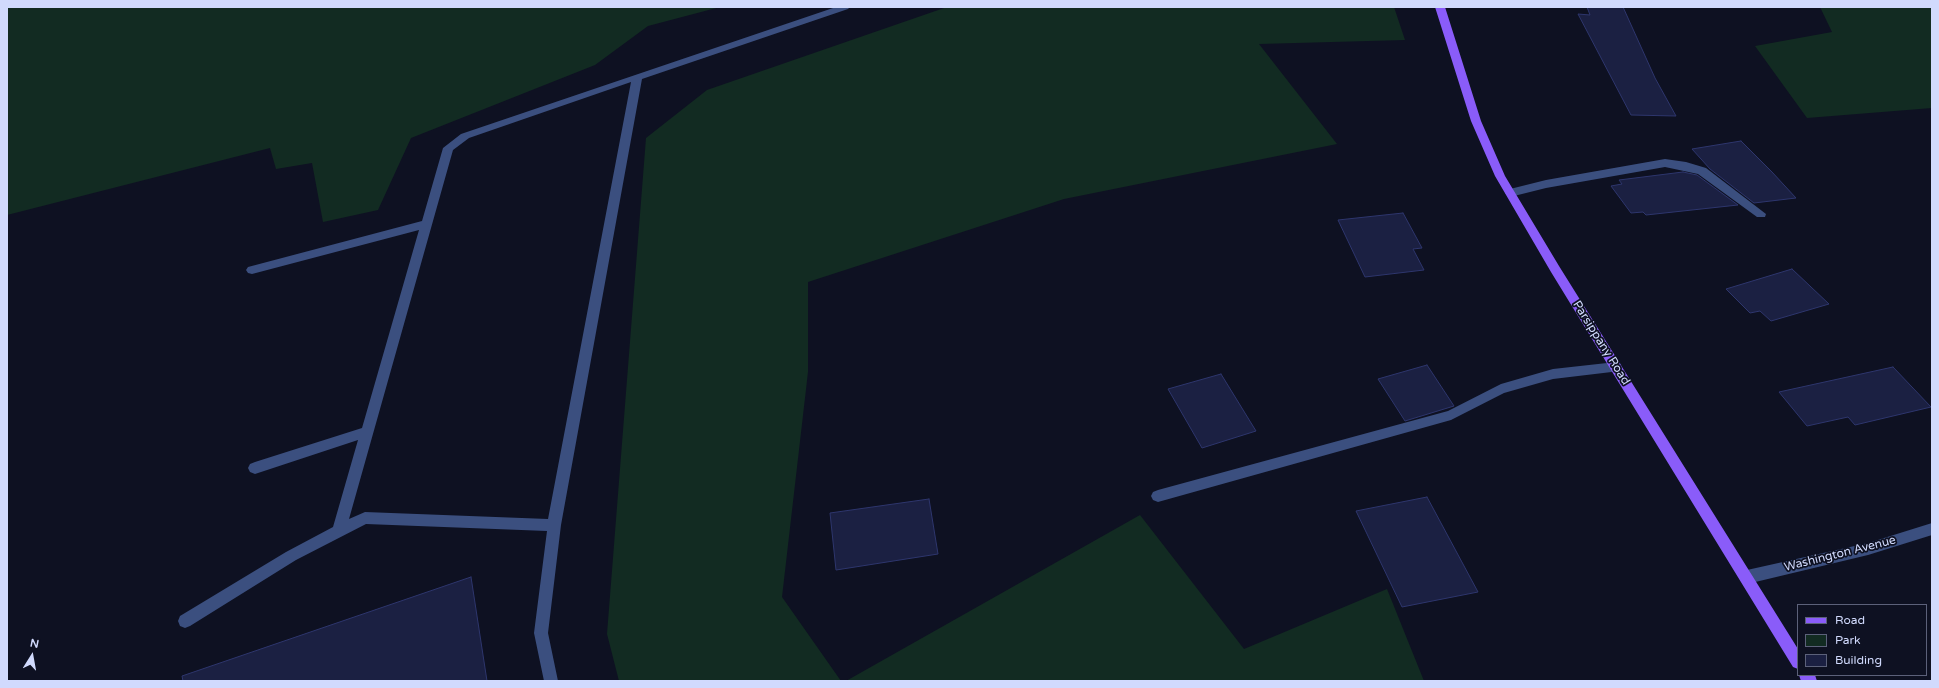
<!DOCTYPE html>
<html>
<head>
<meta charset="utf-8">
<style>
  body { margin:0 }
  #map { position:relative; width:1939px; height:688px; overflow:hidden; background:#0e1122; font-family:"Varela Round",sans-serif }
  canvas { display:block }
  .frame { position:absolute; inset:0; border:8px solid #d1dafd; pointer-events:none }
  .legend { position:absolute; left:1797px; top:604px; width:130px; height:72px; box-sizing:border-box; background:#0e1122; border:1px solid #5c617a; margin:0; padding:5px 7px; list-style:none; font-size:12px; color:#d1dafd }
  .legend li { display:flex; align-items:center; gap:8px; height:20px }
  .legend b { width:20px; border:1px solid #5c617a }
  .north { position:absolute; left:12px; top:636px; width:40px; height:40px; -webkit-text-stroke:3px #0e1122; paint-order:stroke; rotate:11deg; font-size:11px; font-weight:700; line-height:16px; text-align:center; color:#d1dafd }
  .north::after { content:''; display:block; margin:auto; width:14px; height:18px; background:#d1dafd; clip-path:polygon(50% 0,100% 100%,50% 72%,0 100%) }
</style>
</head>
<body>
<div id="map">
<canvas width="1939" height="688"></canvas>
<div class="frame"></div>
<ul class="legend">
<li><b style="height:5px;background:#8a5cf9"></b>Road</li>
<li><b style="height:11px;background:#122b22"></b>Park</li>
<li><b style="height:11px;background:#1b2042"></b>Building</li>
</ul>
<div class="north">N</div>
</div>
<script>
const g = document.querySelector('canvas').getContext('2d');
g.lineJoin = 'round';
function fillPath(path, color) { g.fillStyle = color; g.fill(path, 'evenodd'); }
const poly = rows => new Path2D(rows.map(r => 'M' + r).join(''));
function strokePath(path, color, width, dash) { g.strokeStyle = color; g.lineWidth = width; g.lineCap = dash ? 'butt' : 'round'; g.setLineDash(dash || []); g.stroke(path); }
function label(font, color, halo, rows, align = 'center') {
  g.font = font + ' "Varela Round",sans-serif'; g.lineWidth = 3.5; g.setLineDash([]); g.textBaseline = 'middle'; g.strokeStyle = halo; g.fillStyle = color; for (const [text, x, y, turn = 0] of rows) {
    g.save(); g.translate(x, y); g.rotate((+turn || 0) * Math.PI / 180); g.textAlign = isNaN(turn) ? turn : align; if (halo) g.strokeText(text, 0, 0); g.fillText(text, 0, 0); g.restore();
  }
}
fillPath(poly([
  [7,7,720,7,648,26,595,65,411,138,378,210,323,222,312,163,276,169,270,148,7,215],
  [947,7,1394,7,1405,40,1259,44,1337,144,1064,199,808,282,808,372,782,597,841,681,619,681,607,634,646,138,707,90],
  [1820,7,1932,7,1932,108,1807,118,1755,46,1832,32],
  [1140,515,1244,649,1387,589,1424,681,846,681]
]), '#122b22');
const building = poly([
  [1587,7,1623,7,1655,78,1676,116,1631,115,1578,14,1590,15,1587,7],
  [1741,141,1772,172,1796,198,1754,203,1710,169,1692,149,1741,141],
  [1683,172,1697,175,1738,205,1646,215,1643,212,1631,213,1611,186,1622,184,1619,180,1683,172],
  [1403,213,1422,248,1413,249,1424,270,1365,277,1338,220,1403,213],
  [1792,269,1829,304,1771,321,1760,311,1750,313,1726,289,1792,269],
  [1427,365,1454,406,1405,421,1378,379,1427,365],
  [1893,367,1931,407,1855,425,1848,417,1807,426,1779,392,1893,367],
  [1221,374,1256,431,1202,448,1168,389,1221,374],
  [1427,497,1478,592,1402,607,1356,511,1427,497],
  [929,499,938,554,836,570,830,513,929,499],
  [471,577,487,681,183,681,182,676,471,577]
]);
fillPath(building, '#1b2042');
strokePath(building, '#2e366d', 1);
fillPath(poly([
  [836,7,850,7,848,9,642,79,561,525,548,633,558,681,544,681,534,633,547,531,366,524,296,560,190,626,185,628,180,626,178,621,180,616,286,552,333,527,358,440,255,474,250,472,248,468,250,464,255,462,362,428,419,230,252,274,248,273,246,270,248,267,422,221,443,148,461,134,836,7],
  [631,82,548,519,365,512,349,519,453,150,469,138,631,82],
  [1665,159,1686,162,1706,168,1766,214,1765,217,1757,217,1698,174,1665,167,1546,188,1510,197,1505,193,1506,190,1546,180,1665,159],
  [1616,362,1620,363,1622,367,1620,371,1553,379,1504,393,1451,420,1158,502,1153,500,1151,496,1153,492,1158,490,1448,411,1501,384,1553,369,1616,362],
  [1932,523,1932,535,1868,555,1747,584,1742,582,1740,577,1742,572,1747,570,1868,543,1932,523]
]), '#3b4f7f');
fillPath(poly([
  [1435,7,1445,7,1481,121,1505,176,1559,266,1798,649,1798,669,1793,667,1551,272,1495,176,1471,121,1435,7],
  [1799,675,1815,675,1817,681,1801,681,1799,675]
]), '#8a5cf9');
label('12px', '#d1dafd', '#0e1122', [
  ["Parsippany Road",1601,343,58],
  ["Washington Avenue",1840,554,-14]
]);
</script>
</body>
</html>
